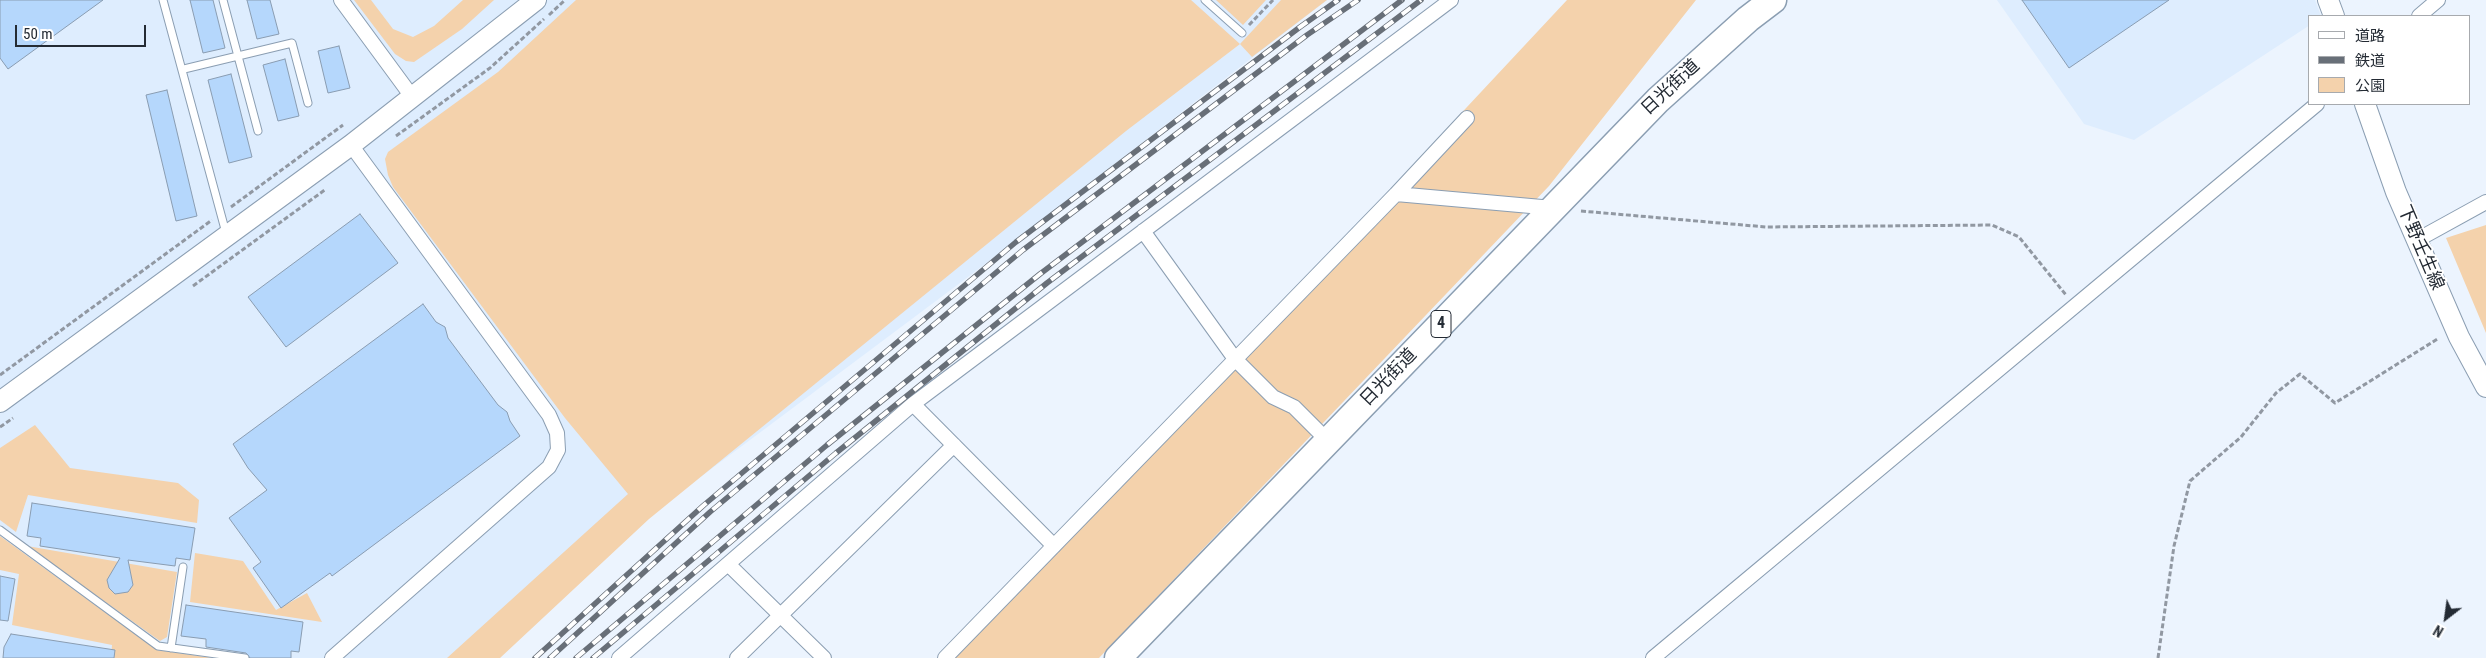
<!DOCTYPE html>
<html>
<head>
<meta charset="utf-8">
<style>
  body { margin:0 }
  #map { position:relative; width:2486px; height:658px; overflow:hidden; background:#ecf4fe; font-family:"Roboto Condensed","Noto Sans JP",sans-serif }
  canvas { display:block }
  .legend { position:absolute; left:2308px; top:15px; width:162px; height:90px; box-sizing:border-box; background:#fff; border:1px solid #a7aaae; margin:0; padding:6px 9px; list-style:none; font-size:15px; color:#242b34 }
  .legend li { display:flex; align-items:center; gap:10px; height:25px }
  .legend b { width:25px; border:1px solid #a7aaae }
  .north { position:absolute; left:2421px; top:593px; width:50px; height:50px; -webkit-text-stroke:4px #fff; paint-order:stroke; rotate:210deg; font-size:14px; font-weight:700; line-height:20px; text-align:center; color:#242b34 }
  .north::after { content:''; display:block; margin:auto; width:18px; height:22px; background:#242b34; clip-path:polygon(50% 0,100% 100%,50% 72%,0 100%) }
  .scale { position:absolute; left:15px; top:25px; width:131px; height:22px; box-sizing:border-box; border:2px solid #242b34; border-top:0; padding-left:6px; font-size:15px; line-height:18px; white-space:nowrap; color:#242b34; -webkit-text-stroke:4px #fff; paint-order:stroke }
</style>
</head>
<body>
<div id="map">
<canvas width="2486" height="658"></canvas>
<ul class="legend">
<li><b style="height:6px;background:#fff"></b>道路</li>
<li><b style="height:6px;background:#686f78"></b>鉄道</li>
<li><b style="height:14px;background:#f4d2ac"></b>公園</li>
</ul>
<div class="north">N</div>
<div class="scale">50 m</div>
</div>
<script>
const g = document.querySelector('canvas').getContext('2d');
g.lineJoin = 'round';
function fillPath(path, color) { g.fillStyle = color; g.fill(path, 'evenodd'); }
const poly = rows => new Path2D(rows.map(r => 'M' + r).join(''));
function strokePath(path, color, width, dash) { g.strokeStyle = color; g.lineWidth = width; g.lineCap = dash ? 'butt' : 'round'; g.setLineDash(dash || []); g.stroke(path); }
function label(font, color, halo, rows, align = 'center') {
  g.font = font + ' "Roboto Condensed","Noto Sans JP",sans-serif'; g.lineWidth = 4; g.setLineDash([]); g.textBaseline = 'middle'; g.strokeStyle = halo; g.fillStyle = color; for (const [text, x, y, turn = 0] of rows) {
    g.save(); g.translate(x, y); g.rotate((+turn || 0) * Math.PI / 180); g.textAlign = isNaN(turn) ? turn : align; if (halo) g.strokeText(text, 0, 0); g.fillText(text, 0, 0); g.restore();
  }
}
fillPath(poly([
  [0,0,1327,0,972,274,552,588,486,658,0,658],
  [1997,0,2315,0,2321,16,2310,16,2310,25,2134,140,2084,124]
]), '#deedfe');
fillPath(poly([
  [354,0,371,0,393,29,413,37,434,26,463,0,494,0,462,29,414,62,406,61,395,54],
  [576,0,1191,0,1240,44,1281,0,1327,0,1252,57,1240,44,1126,131,649,519,500,658,447,658,628,494,565,418,393,187,388,175,385,159,388,152,498,72],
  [1216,0,1266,0,1243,25],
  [1567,0,1696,0,1549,186,1099,658,952,658],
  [2486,225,2486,333,2446,238],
  [35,425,70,468,178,483,199,500,197,523,28,495,16,532,0,520,0,448],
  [0,536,157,650,213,658,111,658,112,645,12,625,19,574,0,570],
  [27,546,177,572,167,637,160,641],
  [195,553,243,561,276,610,307,593,322,622,190,602]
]), '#f4d2ac');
const building = poly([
  [0,0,103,0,8,69,0,58,0,0],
  [190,0,213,0,225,48,203,53,190,0],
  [247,0,270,0,279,34,257,39,247,0],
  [2022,0,2169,0,2069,68,2022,0],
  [339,46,350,88,328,93,318,51,339,46],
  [285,59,299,116,278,121,263,65,285,59],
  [231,74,252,157,229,163,208,80,231,74],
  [167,90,197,216,176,221,146,95,167,90],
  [360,214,398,263,286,347,248,297,360,214],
  [423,304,436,322,445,327,448,338,498,405,507,412,510,421,520,436,332,576,330,573,281,608,253,568,261,562,229,518,267,490,248,468,233,444,423,304],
  [32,503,195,528,190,560,176,558,175,566,128,560,133,585,128,592,115,594,109,588,107,580,120,558,40,546,41,538,27,536,32,503],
  [0,576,15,579,8,621,0,620,0,576],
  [186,605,303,622,299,652,291,651,291,658,250,658,246,653,206,647,206,639,181,636,186,605],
  [11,634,115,650,114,658,3,658,4,647,11,634]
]);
fillPath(building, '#b5d7fc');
strokePath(building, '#8a9db2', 1);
const lane = poly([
  [163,0,226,233],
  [223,0,258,131],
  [1205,0,1242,33],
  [184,69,292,43,308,103],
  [0,530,158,646,245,658],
  [171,648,183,567]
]);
const street = poly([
  [341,0,413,98],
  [2419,16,2438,0],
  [1396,194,1467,118],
  [1143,231,1235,359,1273,397,1294,407,1328,441],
  [2417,240,2486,202],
  [913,404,1054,546],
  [728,564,824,658],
  [332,658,549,467,558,450,557,433,549,415,351,145],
  [619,658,913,404,1451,0],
  [737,658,954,445],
  [945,658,1396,194,1553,208],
  [1653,658,2317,104]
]);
const secondary = poly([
  [2328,0,2334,16],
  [2365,104,2396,192,2459,337,2486,387],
  [0,402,351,145,536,0]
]);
const highway = poly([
  [1118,658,1658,100,1748,19,1773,0]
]);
strokePath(lane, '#8b9eb2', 9);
strokePath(street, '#8b9eb2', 16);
strokePath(secondary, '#8b9eb2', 22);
strokePath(highway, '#8b9eb2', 29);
strokePath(poly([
  [549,15,565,0],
  [1249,25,1273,0],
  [396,136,490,68,544,19],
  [231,207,343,125],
  [1581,211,1766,227,1992,225,2019,237,2066,295],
  [193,286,326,189],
  [0,375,212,220],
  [0,427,13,418],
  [2158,658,2174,546,2190,481,2241,437,2276,393,2300,374,2335,403,2439,338]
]), '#9198a2', 3, [5, 2.5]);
strokePath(lane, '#fff', 7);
strokePath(street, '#fff', 14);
strokePath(secondary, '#fff', 20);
strokePath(highway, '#fff', 26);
const rail = poly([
  [535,658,704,505,1016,242,1300,27,1338,0],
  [550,658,710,512,1023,250,1307,35,1358,0],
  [576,658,827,445,1040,274,1402,0],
  [593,658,836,453,1047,283,1421,0]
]);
strokePath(rail, '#686f78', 5.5);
strokePath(rail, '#fff', 4, [11]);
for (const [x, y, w] of [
  [1441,324,20]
]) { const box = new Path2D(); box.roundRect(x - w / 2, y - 13.5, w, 27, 4); g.fillStyle = '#fff'; g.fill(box); strokePath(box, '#242b34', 1); }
label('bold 16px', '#242b34', null, [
  ["4",1441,324]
]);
label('18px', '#242b34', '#fff', [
  ["日光街道",1671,88,-43],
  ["下野壬生線",2420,248,67],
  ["日光街道",1389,378,-46]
]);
</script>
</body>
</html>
